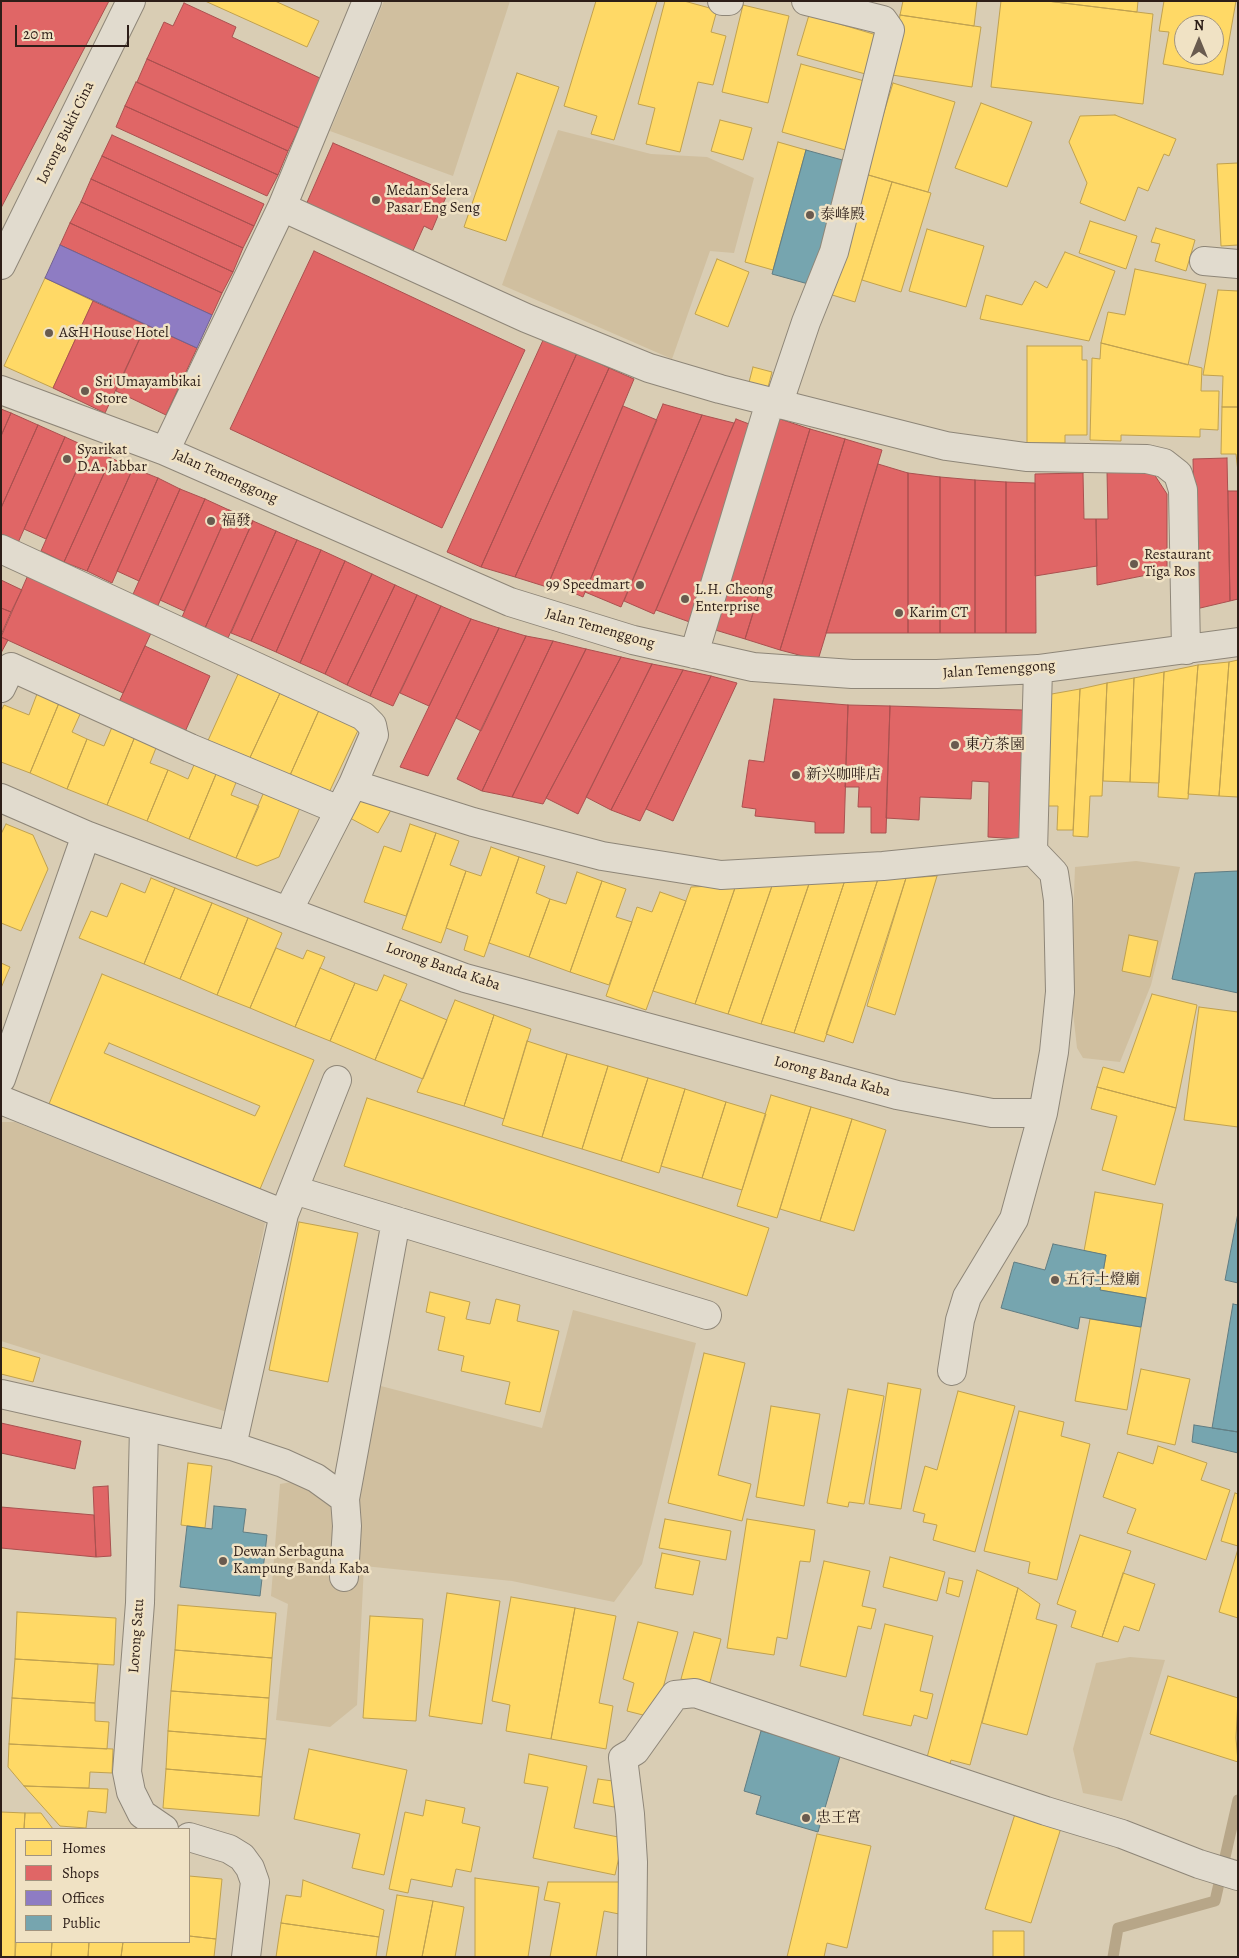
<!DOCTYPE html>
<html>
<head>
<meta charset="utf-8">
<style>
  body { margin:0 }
  #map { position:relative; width:1239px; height:1958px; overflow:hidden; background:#d9cdb4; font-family:Alegreya,serif }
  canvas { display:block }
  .frame { position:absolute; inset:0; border:2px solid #2d1e18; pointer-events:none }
  .legend { position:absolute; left:15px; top:1828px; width:175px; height:115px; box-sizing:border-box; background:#f0e2c4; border:1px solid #a2947f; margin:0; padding:6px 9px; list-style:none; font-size:15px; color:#2d1e18 }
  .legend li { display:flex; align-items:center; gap:10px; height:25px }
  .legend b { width:25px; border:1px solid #a2947f }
  .north { position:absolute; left:1174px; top:15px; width:50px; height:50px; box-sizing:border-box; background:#f0e2c4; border:1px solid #a2947f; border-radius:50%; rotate:0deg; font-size:14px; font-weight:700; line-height:20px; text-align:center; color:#2d1e18 }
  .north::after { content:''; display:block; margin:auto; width:18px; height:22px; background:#695b4f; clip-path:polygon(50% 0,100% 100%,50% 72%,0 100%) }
  .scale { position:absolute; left:15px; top:25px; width:114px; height:22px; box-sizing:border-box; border:2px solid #2d1e18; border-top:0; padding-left:6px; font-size:15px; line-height:18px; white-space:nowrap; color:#2d1e18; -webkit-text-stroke:4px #f0e2c4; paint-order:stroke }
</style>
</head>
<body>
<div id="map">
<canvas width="1239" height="1958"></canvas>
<div class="frame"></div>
<ul class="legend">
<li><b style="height:14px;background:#ffd966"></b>Homes</li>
<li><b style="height:14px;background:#e06666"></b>Shops</li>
<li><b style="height:14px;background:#8e7cc3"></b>Offices</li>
<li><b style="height:14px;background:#76a5af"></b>Public</li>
</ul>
<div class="north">N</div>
<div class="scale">20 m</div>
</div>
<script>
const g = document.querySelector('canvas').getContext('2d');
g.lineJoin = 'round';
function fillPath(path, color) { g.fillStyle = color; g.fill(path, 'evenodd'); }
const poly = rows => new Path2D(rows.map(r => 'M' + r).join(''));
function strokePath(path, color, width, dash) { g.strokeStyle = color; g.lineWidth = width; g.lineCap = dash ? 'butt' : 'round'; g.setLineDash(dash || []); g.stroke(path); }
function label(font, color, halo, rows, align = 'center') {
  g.font = font + ' Alegreya,"Noto Serif SC",serif'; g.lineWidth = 5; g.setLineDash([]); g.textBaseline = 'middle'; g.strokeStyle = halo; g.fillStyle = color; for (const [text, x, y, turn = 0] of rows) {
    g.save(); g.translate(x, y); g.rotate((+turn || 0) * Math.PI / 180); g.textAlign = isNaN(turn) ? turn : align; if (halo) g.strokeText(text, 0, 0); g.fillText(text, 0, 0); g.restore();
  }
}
fillPath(poly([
  [384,1,510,1,453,176,330,131],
  [558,130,651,154,707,157,754,178,734,253,710,251,672,359,502,285],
  [1136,861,1180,867,1151,985,1120,1062,1083,1058,1077,1048,1073,1012,1073,921,1075,867],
  [1,1122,15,1122,265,1223,227,1412,1,1341],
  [573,1310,696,1343,642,1564,614,1602,512,1581,364,1566,357,1705,330,1727,276,1720,288,1604,271,1596,280,1484,359,1470,377,1385,542,1428],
  [1130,1657,1165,1660,1122,1801,1083,1793,1073,1749,1096,1663]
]), '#d0bf9f');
const homes = poly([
  [205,1,275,1,319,21,307,47,205,1],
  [596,1,657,1,614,140,591,134,597,116,564,106,596,1],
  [665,1,684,1,717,10,711,32,726,36,713,85,698,82,680,152,646,144,655,108,638,104,665,1],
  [903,1,977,1,974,26,900,15,903,1],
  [1001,1,1047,1,1153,14,1143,104,991,87,1001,1],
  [1047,1,1138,1,1137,12,1047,1],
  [1164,1,1236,1,1223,75,1163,64,1169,32,1159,31,1164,1],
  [1184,25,1214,25,1214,55,1184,55,1184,25],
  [743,5,789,16,768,103,722,92,743,5],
  [809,15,880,36,869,75,797,55,809,15],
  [900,15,981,27,972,87,892,75,900,15],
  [801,64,868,82,849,151,782,132,801,64],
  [517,73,559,87,506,241,464,227,517,73],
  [893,83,955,102,928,192,865,174,893,83],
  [981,103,1032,122,1007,187,955,168,981,103],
  [1115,115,1176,139,1169,156,1164,154,1148,191,1138,187,1125,221,1080,203,1087,183,1069,142,1080,116,1115,115],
  [720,120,752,128,743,160,711,151,720,120],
  [778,142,806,150,773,270,745,262,778,142],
  [1238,163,1238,245,1221,246,1217,164,1238,163],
  [865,174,892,182,855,302,829,294,865,174],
  [892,182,931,193,901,292,862,280,892,182],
  [1090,221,1137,236,1126,269,1079,253,1090,221],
  [1156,228,1195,240,1186,271,1155,261,1160,244,1151,242,1156,228],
  [927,229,984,246,966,307,909,291,927,229],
  [1065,252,1115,271,1089,341,980,319,986,295,1022,305,1035,281,1047,288,1065,252],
  [717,259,749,272,728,327,695,314,717,259],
  [1135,269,1206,284,1188,365,1101,343,1108,312,1125,315,1135,269],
  [45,278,93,301,53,388,4,366,45,278],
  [1218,290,1238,291,1238,407,1222,407,1223,376,1203,375,1218,290],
  [1101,343,1202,368,1201,391,1219,391,1218,430,1200,429,1200,437,1121,435,1121,441,1090,440,1092,358,1100,359,1101,343],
  [1027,346,1082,346,1082,360,1087,360,1087,435,1065,435,1065,443,1027,443,1027,346],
  [753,367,772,372,767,391,748,386,753,367],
  [1222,407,1238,407,1238,472,1236,454,1221,454,1222,407],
  [1238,660,1238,797,1219,796,1229,662,1238,660],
  [1229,662,1219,796,1188,794,1198,665,1229,662],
  [1198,665,1188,799,1158,797,1164,672,1198,665],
  [239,672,281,691,247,764,206,745,239,672],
  [1164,672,1159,783,1130,782,1134,678,1164,672],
  [1134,678,1130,782,1103,781,1107,683,1134,678],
  [1107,683,1102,796,1090,796,1088,837,1073,836,1080,689,1107,683],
  [1080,689,1073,830,1057,830,1058,806,1041,806,1046,695,1080,689],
  [281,691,320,708,287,782,247,764,281,691],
  [37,694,59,703,30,773,1,762,1,711,4,705,29,715,37,694],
  [59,703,81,712,72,732,87,739,67,789,30,773,59,703],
  [320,708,360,726,326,799,287,782,320,708],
  [113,725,136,734,107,805,67,789,87,739,104,746,113,725],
  [136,734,158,743,150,763,168,770,147,821,107,805,136,734],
  [197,758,219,767,189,839,147,821,168,770,188,779,197,758],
  [219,767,239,775,231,795,259,806,236,858,189,839,219,767],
  [266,787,302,803,279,857,257,866,236,858,266,787],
  [363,795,391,810,378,833,350,818,363,795],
  [6,824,33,835,48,869,21,931,1,923,1,834,6,824],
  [410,824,436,833,406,916,364,902,384,846,401,852,410,824],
  [436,833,459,841,450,865,466,871,441,943,402,929,436,833],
  [491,847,519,857,484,957,464,950,468,936,446,928,466,871,481,876,491,847],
  [519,857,545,866,536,893,550,899,529,957,489,943,519,857],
  [577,872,602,881,570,972,529,957,550,899,566,904,577,872],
  [937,876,895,1015,867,1006,906,878,937,876],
  [151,878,175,888,144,964,79,938,91,911,107,917,121,883,145,893,151,878],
  [906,878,853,1043,826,1034,878,879,906,878],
  [878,879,824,1042,794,1033,845,880,878,879],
  [845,880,794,1033,761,1024,810,881,845,880],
  [602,881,626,889,616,917,632,922,609,985,570,972,602,881],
  [810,881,761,1024,728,1014,773,883,810,881],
  [773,883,728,1014,695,1004,736,885,773,883],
  [736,885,695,1004,653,991,691,887,736,885],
  [175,888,212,903,180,979,144,964,175,888],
  [660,892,686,901,646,1010,606,996,637,907,652,912,660,892],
  [212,903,248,918,217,995,180,979,212,903],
  [248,918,282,933,250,1008,217,995,248,918],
  [1129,935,1158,941,1150,977,1122,971,1129,935],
  [276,948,303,959,307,950,325,957,295,1027,250,1008,276,948],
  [1,963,10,967,1,988,1,963],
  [320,968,355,983,330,1041,295,1027,320,968],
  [102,974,314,1060,260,1189,49,1104,102,974],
  [109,1043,260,1106,255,1116,104,1053,109,1043],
  [384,975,407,984,375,1060,330,1041,355,983,377,991,384,975],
  [1152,994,1197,1005,1176,1108,1097,1087,1103,1067,1124,1073,1152,994],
  [400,1000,447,1020,423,1079,375,1060,400,1000],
  [455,1000,494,1015,464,1106,417,1092,455,1000],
  [1199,1007,1238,1012,1238,1127,1184,1120,1199,1007],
  [494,1015,531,1029,504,1119,464,1106,494,1015],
  [527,1041,567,1054,542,1137,502,1125,527,1041],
  [567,1054,608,1066,582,1149,542,1137,567,1054],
  [608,1066,648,1078,621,1161,582,1149,608,1066],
  [648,1078,685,1089,659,1173,621,1161,648,1078],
  [1097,1087,1176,1108,1155,1185,1102,1170,1117,1116,1091,1109,1097,1087],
  [685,1089,726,1102,702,1178,661,1166,685,1089],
  [771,1095,811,1107,777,1218,737,1206,771,1095],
  [367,1098,769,1228,747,1296,344,1166,367,1098],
  [726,1102,766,1114,742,1190,702,1178,726,1102],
  [811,1107,852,1119,820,1221,780,1209,811,1107],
  [852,1119,886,1130,854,1231,820,1221,852,1119],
  [1095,1192,1163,1204,1146,1298,1100,1290,1106,1255,1084,1251,1095,1192],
  [299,1222,358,1233,328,1382,269,1370,299,1222],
  [430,1292,470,1302,466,1319,490,1324,496,1299,520,1305,517,1321,559,1331,540,1412,505,1404,510,1382,461,1371,464,1356,438,1350,445,1317,426,1312,430,1292],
  [1090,1319,1141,1327,1127,1410,1075,1401,1090,1319],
  [1,1347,40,1358,33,1382,1,1374,1,1347],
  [704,1353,745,1363,718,1475,751,1484,742,1521,668,1503,704,1353],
  [1141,1369,1190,1379,1175,1445,1127,1434,1141,1369],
  [888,1383,921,1389,901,1509,869,1504,888,1383],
  [848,1389,884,1396,864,1504,849,1502,848,1507,827,1503,848,1389],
  [958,1391,1015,1406,975,1552,933,1540,937,1525,923,1522,925,1514,913,1511,925,1466,937,1470,958,1391],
  [771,1406,820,1414,804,1506,756,1497,771,1406],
  [1019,1411,1064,1422,1061,1436,1090,1444,1057,1580,1028,1573,1030,1562,984,1551,1019,1411],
  [1158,1446,1207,1463,1201,1480,1230,1490,1206,1560,1127,1533,1136,1509,1103,1497,1118,1452,1153,1464,1158,1446],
  [188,1463,212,1466,205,1528,181,1525,188,1463],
  [1235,1493,1238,1494,1238,1546,1221,1541,1235,1493],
  [665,1519,731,1531,726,1560,659,1548,665,1519],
  [747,1519,815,1530,810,1562,800,1561,787,1639,777,1637,774,1655,727,1648,747,1519],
  [1080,1535,1131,1551,1102,1637,1071,1627,1076,1611,1057,1604,1080,1535],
  [1238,1549,1238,1618,1219,1612,1238,1549],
  [662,1553,700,1561,693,1595,655,1588,662,1553],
  [890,1557,945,1572,937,1601,883,1587,890,1557],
  [824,1561,870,1571,862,1606,876,1609,871,1629,858,1626,846,1677,800,1666,824,1561],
  [977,1570,1018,1588,970,1765,951,1760,948,1771,925,1765,977,1570],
  [1123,1573,1155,1584,1139,1631,1124,1626,1118,1642,1102,1637,1123,1573],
  [949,1578,963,1581,959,1597,946,1593,949,1578],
  [1018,1588,1040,1604,1036,1619,1057,1625,1027,1735,982,1723,1018,1588],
  [447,1593,500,1601,482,1724,429,1716,447,1593],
  [511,1597,575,1608,551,1739,506,1731,510,1705,492,1701,511,1597],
  [178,1605,276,1613,272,1658,175,1650,178,1605],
  [575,1608,616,1616,599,1703,613,1706,606,1749,551,1739,575,1608],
  [17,1612,116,1618,114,1665,15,1659,17,1612],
  [370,1616,423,1619,416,1721,363,1718,370,1616],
  [638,1622,678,1632,655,1718,627,1711,634,1683,623,1679,638,1622],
  [885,1624,933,1636,920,1691,933,1694,927,1719,914,1715,911,1726,863,1715,885,1624],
  [694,1632,721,1639,709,1686,681,1679,694,1632],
  [175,1650,272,1658,269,1698,171,1691,175,1650],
  [15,1659,98,1664,95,1703,12,1698,15,1659],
  [1168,1676,1238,1698,1236,1738,1238,1762,1150,1734,1168,1676],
  [171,1691,269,1698,266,1739,168,1731,171,1691],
  [12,1698,95,1703,95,1721,109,1722,107,1749,9,1744,12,1698],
  [168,1731,266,1739,262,1777,166,1769,168,1731],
  [9,1744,113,1749,112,1773,90,1772,89,1788,24,1786,8,1767,9,1744],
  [309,1749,407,1770,384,1875,352,1868,360,1834,294,1819,309,1749],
  [529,1754,587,1766,574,1828,623,1838,615,1875,533,1858,548,1787,524,1783,529,1754],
  [166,1769,262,1777,259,1816,163,1808,166,1769],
  [598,1779,620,1782,614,1807,593,1803,598,1779],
  [24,1786,108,1789,106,1813,88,1811,86,1828,60,1826,24,1786],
  [426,1800,465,1808,462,1823,480,1827,471,1872,456,1869,452,1887,411,1879,408,1893,389,1889,405,1812,423,1816,426,1800],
  [1,1812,25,1813,24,1829,16,1829,15,1957,1,1957,1,1812],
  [25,1813,41,1813,53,1829,24,1829,25,1813],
  [1015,1814,1061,1828,1031,1923,985,1909,1015,1814],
  [817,1834,871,1846,847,1948,827,1943,824,1957,787,1957,817,1834],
  [189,1876,222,1879,216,1939,189,1936,189,1876],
  [475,1878,539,1887,528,1957,475,1957,475,1878],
  [303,1880,384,1910,379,1937,281,1923,286,1895,301,1897,303,1880],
  [548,1882,625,1882,619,1914,604,1911,596,1957,550,1957,560,1903,544,1900,548,1882],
  [397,1895,433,1901,422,1957,386,1957,397,1895],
  [433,1901,464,1907,455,1957,422,1957,433,1901],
  [281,1923,379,1937,376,1957,276,1957,281,1923],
  [993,1931,1024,1931,1024,1957,993,1957,993,1931],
  [189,1936,216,1939,214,1957,121,1957,123,1942,189,1942,189,1936],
  [16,1942,52,1942,51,1957,15,1957,16,1942],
  [52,1942,89,1942,88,1957,51,1957,52,1942],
  [89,1942,123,1942,121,1957,88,1957,89,1942]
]);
fillPath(homes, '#ffd966');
strokePath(homes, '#c0a14f', 1);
const shops = poly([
  [1,1,109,1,1,208,1,1],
  [184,3,236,27,232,37,322,79,299,128,147,59,164,22,173,26,184,3],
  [147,59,299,128,288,151,137,82,147,59],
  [136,82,288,151,278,175,125,106,136,82],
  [125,106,278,175,267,196,116,127,125,106],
  [112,135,264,204,254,226,102,156,112,135],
  [333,143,448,192,432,230,424,226,412,253,305,207,333,143],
  [102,156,254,226,243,248,91,179,102,156],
  [91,179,243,248,233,272,81,202,91,179],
  [81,202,233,272,222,293,70,223,81,202],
  [70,223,222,293,212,315,60,245,70,223],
  [314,251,525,350,442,528,230,429,314,251],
  [93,301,146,325,105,413,53,388,93,301],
  [146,325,197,348,166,415,116,391,146,325],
  [544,338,577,353,481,567,447,552,544,338],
  [577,353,609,368,515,577,481,567,577,353],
  [609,368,634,379,547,587,515,577,609,368],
  [663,404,702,415,621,607,585,592,663,404],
  [623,406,657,420,583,597,549,582,623,406],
  [1,409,11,413,1,436,1,409],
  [11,413,38,425,1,508,1,436,11,413],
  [702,415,734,423,654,614,624,601,702,415],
  [777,418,810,429,745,639,712,629,777,418],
  [736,419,757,427,698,625,656,610,736,419],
  [38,425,65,437,17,545,1,538,1,508,38,425],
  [810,429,845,439,780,650,745,639,810,429],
  [65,437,87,447,46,539,24,529,65,437],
  [845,439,882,450,818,660,780,650,845,439],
  [87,447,111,458,64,562,41,551,87,447],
  [111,458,133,468,87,571,64,562,111,458],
  [1227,458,1230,601,1196,609,1193,459,1227,458],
  [878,464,908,473,908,633,826,633,878,464],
  [133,468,158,478,112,583,87,571,133,468],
  [1107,471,1152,471,1167,494,1167,571,1097,585,1096,519,1108,519,1107,471],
  [908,473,940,477,940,633,908,633,908,473],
  [1083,473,1084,519,1096,519,1097,566,1035,576,1035,474,1083,473],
  [940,477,975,480,975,633,940,633,940,477],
  [158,478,180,489,139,581,117,571,158,478],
  [975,480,1006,482,1006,633,975,633,975,480],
  [1006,482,1035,483,1036,633,1006,633,1006,482],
  [180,489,205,499,155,612,130,601,180,489],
  [1228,491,1238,491,1238,599,1230,601,1228,491],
  [205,499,229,510,184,611,160,600,205,499],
  [229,510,253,521,205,628,182,617,229,510],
  [253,521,276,531,228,638,205,628,253,521],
  [276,531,297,540,251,641,231,633,276,531],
  [297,540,321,550,276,652,251,641,297,540],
  [321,550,345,561,300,663,276,652,321,550],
  [345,561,372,574,325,674,300,663,345,561],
  [372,574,395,585,347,685,325,674,372,574],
  [28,575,152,631,123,693,1,637,28,575],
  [1,580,22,590,11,612,1,608,1,580],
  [395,585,417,595,370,696,347,685,395,585],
  [417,595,441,606,393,706,370,696,417,595],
  [441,606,471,619,429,706,400,693,441,606],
  [1,608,11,612,1,635,1,608],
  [471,619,499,628,456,718,428,776,400,767,471,619],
  [499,628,526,636,481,731,456,718,499,628],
  [526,636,553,641,482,791,457,779,526,636],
  [1,637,8,640,1,653,1,637],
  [553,641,586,649,512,797,482,791,553,641],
  [145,646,210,676,184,734,118,704,145,646],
  [586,649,621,657,543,804,512,797,586,649],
  [621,657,652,664,578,814,546,798,621,657],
  [652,664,683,670,611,810,586,797,652,664],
  [683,670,711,676,640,821,611,810,683,670],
  [711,676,737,683,673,821,646,809,711,676],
  [774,699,848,705,844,833,815,833,815,822,755,816,756,809,742,807,749,760,764,762,774,699],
  [848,705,890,706,886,833,871,833,871,807,858,807,859,787,845,787,848,705],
  [890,706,1023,710,1020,839,988,837,989,782,972,781,971,799,920,797,919,820,886,818,890,706],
  [1,1423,81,1441,75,1469,1,1453,1,1423],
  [108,1486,111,1556,96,1557,93,1487,108,1486],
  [1,1507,94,1515,96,1557,1,1548,1,1507]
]);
fillPath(shops, '#e06666');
strokePath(shops, '#aa504f', 1);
const offices = poly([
  [60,245,212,315,197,348,45,278,60,245]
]);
fillPath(offices, '#8e7cc3');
strokePath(offices, '#716090', 1);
const public = poly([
  [806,150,846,161,812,285,772,274,806,150],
  [1238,871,1238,993,1172,979,1195,873,1238,871],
  [1238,1213,1238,1283,1225,1280,1238,1213],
  [1053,1244,1106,1255,1100,1290,1146,1298,1141,1327,1080,1317,1078,1329,1001,1308,1014,1262,1045,1270,1053,1244],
  [1233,1304,1238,1305,1238,1432,1212,1428,1233,1304],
  [1194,1425,1238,1432,1238,1453,1192,1442,1194,1425],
  [214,1506,246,1509,243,1532,267,1535,260,1596,180,1587,187,1526,212,1529,214,1506],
  [761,1731,841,1753,818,1832,756,1814,761,1796,744,1791,761,1731]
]);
fillPath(public, '#76a5af');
strokePath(public, '#607c82', 1);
strokePath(poly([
  [1113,1957,1118,1928,1215,1901,1238,1800]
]), '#b7a688', 11);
const minor = poly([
  [722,1,729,1],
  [282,207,526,318,649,368,720,389,946,446,1026,457,1147,459,1164,463,1178,474,1183,490,1186,650],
  [1204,261,1238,264],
  [1,265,131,1],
  [1,390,165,451,510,602,633,640,753,667,852,674,937,674,1038,669,1238,642],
  [778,405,806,322,834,252,890,30,883,20,806,1],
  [165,451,282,207,367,1],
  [1,549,363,716,372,725,374,735,353,784],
  [694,654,770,402],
  [1,688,11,667,190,748,339,810],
  [1,798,86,835,465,978,897,1095,992,1113,1043,1113],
  [288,911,353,784,473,822,602,856,721,875,883,866,1033,851],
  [1,1079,86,835],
  [1,1100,284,1214],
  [294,1190,707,1315],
  [952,1371,960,1320,967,1297,1014,1219,1043,1113,1054,1052,1060,992,1058,900,1054,873,1033,851,1038,669],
  [1,1394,232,1446,283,1463,316,1478,345,1499,347,1526,344,1577],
  [144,1427,140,1603,127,1772,131,1792,142,1814,164,1829],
  [232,1446,284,1214,337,1080],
  [345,1499,396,1221],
  [189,1837,229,1849,242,1857,250,1868,255,1882,246,1957],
  [632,1957,633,1862,630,1814,623,1758,635,1751,675,1695,695,1693,1046,1811,1122,1834,1199,1864,1238,1876]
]);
strokePath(minor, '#8e8678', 30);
strokePath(minor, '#e1dbce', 28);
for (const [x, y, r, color] of [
  [376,200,5,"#695b4f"],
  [810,215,5,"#695b4f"],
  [49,333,5,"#695b4f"],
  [85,391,5,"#695b4f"],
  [67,459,5,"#695b4f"],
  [211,521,5,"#695b4f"],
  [1134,564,5,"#695b4f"],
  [640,585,5,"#695b4f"],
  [685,599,5,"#695b4f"],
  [899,613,5,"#695b4f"],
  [955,745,5,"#695b4f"],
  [796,775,5,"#695b4f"],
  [1055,1280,5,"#695b4f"],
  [223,1561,5,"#695b4f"],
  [806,1818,5,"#695b4f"]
]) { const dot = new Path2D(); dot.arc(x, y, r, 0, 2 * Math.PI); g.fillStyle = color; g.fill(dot); strokePath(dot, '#f0e2c4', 2); }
label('15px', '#2d1e18', '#f0e2c4', [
  ["Lorong Bukit Cina",66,133,-64],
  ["Jalan Temenggong",225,477,24],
  ["Jalan Temenggong",600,629,16],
  ["Jalan Temenggong",999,670,-4],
  ["Lorong Banda Kaba",443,967,19],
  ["Lorong Banda Kaba",832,1077,15],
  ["Lorong Satu",137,1636,-86]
]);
label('15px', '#2d1e18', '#f0e2c4', [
  ["Medan Selera",386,191],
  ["Pasar Eng Seng",386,208],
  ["泰峰殿",820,215],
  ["A&H House Hotel",59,333],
  ["Sri Umayambikai",95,382],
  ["Store",95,399],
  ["Syarikat",77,450],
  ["D.A. Jabbar",77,467],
  ["福發",221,521],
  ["Restaurant",1144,555],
  ["Tiga Ros",1144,572],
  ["99 Speedmart",630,585,"right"],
  ["L.H. Cheong",695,590],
  ["Enterprise",695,607],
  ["Karim CT",909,613],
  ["東方茶園",965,745],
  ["新兴咖啡店",806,775],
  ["五行土燈廟",1065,1280],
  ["Dewan Serbaguna",233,1552],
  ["Kampung Banda Kaba",233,1569],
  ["忠王宮",816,1818]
], 'left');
</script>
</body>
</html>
